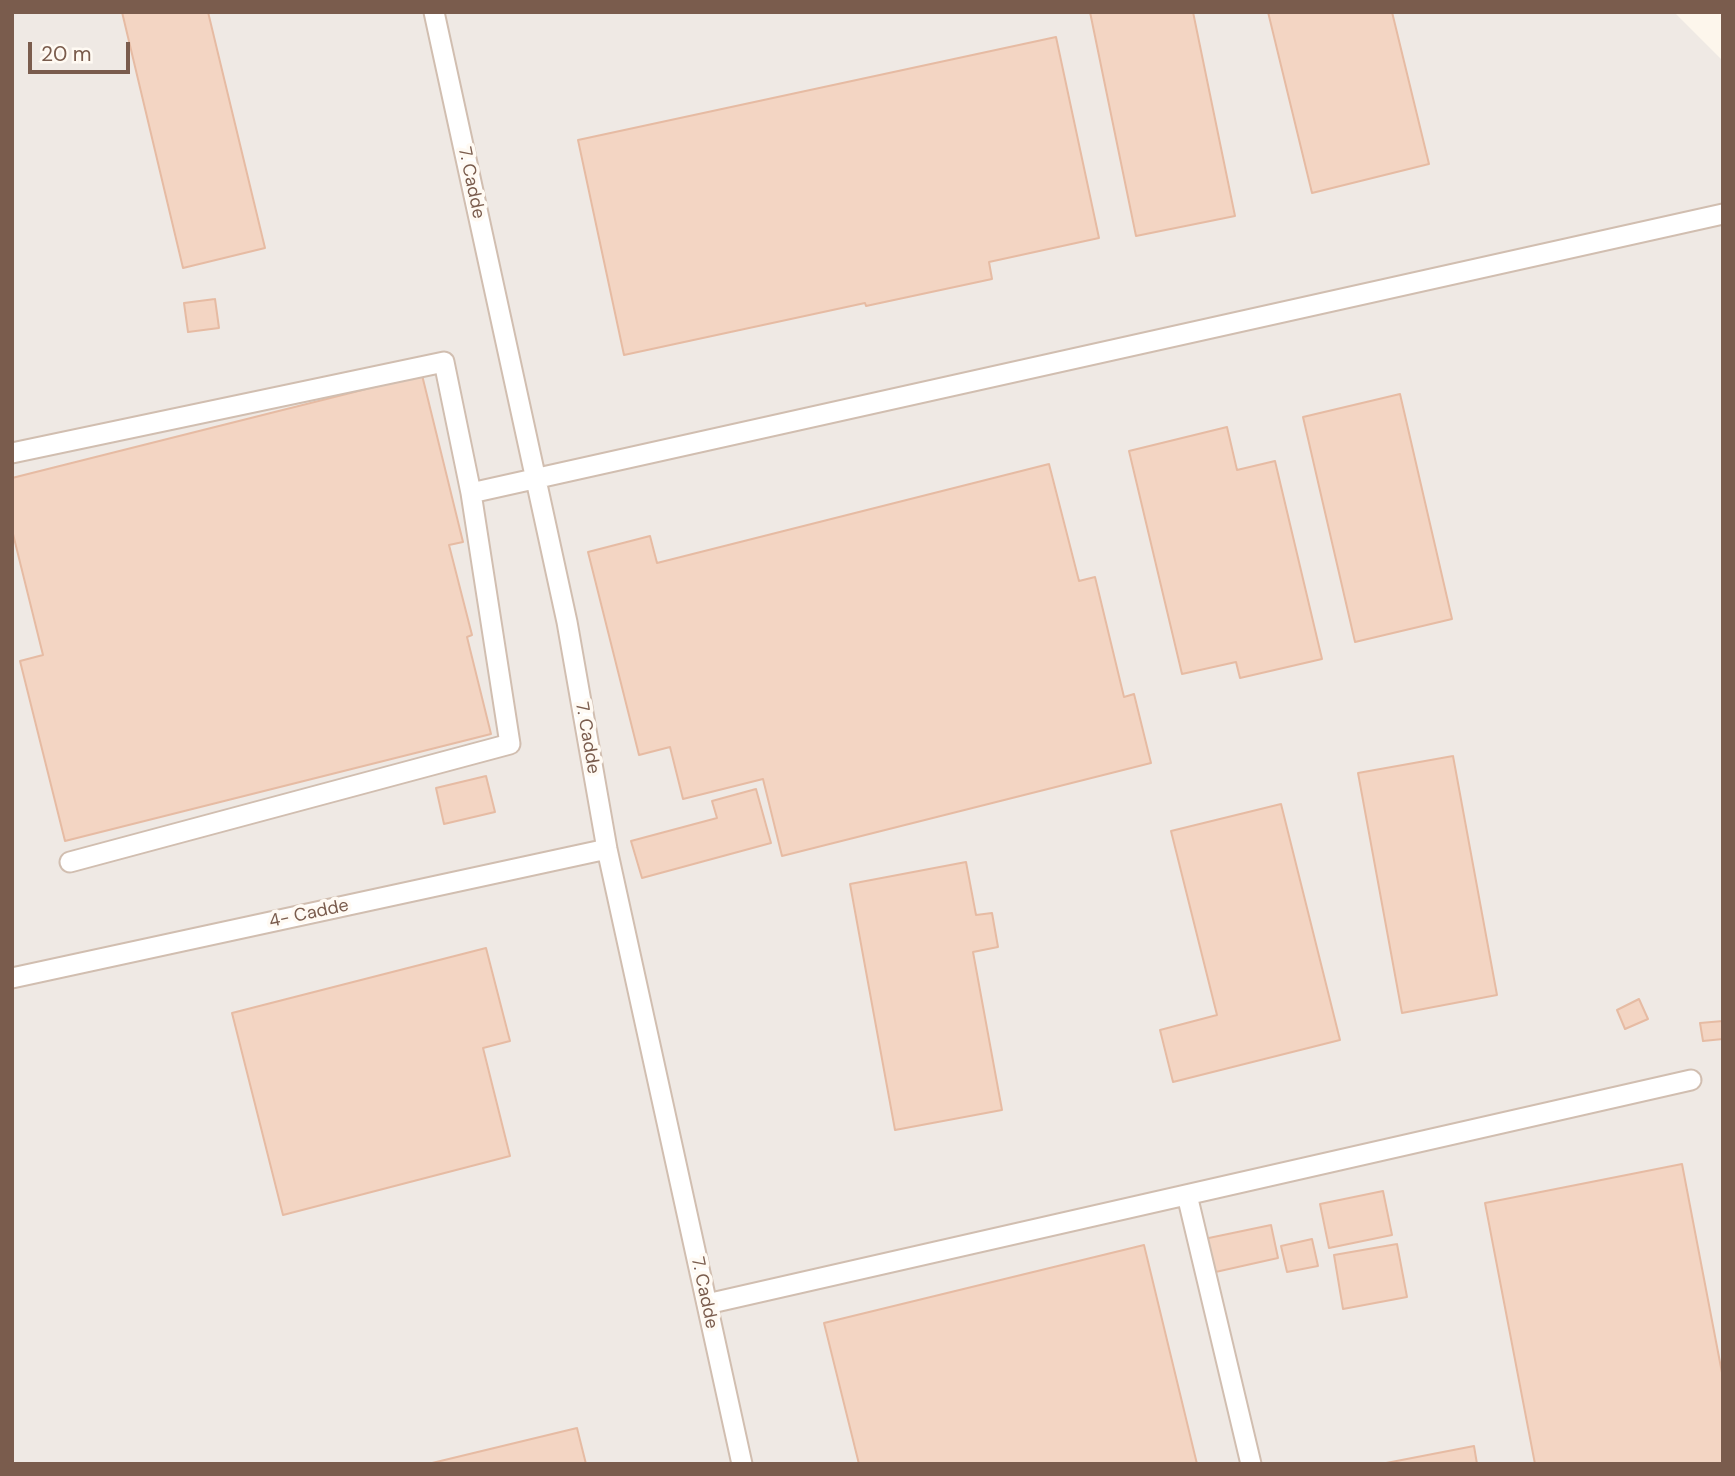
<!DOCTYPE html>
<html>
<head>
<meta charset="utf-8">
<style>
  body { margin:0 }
  #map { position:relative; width:1735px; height:1476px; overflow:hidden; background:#fdf6ec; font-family:"DM Sans",sans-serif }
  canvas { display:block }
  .frame { position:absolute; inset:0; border:14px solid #7a5c4d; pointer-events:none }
  .scale { position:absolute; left:28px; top:42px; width:102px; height:32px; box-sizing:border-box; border:4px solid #7a5c4d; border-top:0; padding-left:9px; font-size:21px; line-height:24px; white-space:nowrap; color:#7a5c4d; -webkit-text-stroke:5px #fffaf3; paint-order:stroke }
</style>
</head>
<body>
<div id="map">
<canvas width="1735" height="1476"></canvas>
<div class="frame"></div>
<div class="scale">20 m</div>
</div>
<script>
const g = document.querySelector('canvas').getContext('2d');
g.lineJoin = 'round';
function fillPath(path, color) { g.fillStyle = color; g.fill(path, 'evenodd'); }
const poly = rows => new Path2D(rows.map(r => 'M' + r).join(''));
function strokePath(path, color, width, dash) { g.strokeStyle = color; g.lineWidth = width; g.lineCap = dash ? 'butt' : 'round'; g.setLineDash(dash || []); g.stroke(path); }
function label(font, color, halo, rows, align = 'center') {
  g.font = font + ' "DM Sans",sans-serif'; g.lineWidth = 7; g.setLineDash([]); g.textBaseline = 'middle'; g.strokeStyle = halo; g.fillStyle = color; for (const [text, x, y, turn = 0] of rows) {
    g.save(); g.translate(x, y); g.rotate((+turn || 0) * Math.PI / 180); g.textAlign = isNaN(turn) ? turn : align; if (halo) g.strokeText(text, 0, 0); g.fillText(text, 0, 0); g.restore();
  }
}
fillPath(poly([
  [12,12,1674,12,1723,61,1723,1464,12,1464]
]), '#efe9e4');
const building = poly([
  [122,12,208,12,265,248,183,268,122,12],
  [1090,12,1193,12,1235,216,1136,236,1090,12],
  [1268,12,1392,12,1429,164,1312,193,1268,12],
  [1056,37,1099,238,989,262,992,279,866,306,865,303,624,355,578,140,1056,37],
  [215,299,219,328,188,332,184,303,215,299],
  [422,375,463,542,449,545,472,635,467,637,491,734,65,841,20,661,43,655,12,530,12,478,422,375],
  [1400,394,1452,619,1355,642,1303,417,1400,394],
  [1227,427,1237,470,1275,461,1322,659,1240,678,1236,662,1182,674,1129,451,1227,427],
  [1049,464,1079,581,1095,577,1124,697,1134,694,1151,763,782,856,763,779,683,799,670,747,639,755,588,552,650,536,657,563,1049,464],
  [1453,756,1497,995,1402,1013,1358,773,1453,756],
  [486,776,495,812,444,824,436,788,486,776],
  [756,789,771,843,642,878,631,841,717,818,712,801,756,789],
  [1281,804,1340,1040,1173,1082,1160,1030,1217,1015,1171,831,1281,804],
  [966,862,976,915,992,913,998,947,973,952,1002,1110,895,1130,850,884,966,862],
  [486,948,510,1041,483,1048,510,1156,283,1215,232,1013,486,948],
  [1639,999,1648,1019,1625,1029,1617,1010,1639,999],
  [1723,1021,1723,1039,1703,1041,1700,1023,1723,1021],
  [1682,1164,1723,1378,1723,1464,1535,1464,1485,1203,1682,1164],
  [1383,1191,1392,1235,1329,1248,1320,1204,1383,1191],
  [1271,1225,1278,1258,1211,1273,1204,1239,1271,1225],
  [1312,1239,1318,1266,1287,1272,1281,1246,1312,1239],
  [1397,1244,1407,1297,1343,1309,1334,1255,1397,1244],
  [1144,1245,1197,1464,859,1464,824,1323,1144,1245],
  [577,1428,586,1464,428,1464,577,1428],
  [1474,1446,1477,1464,1381,1464,1474,1446]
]);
fillPath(building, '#f3d5c3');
strokePath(building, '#e6bba3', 2);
const lane = poly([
  [434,12,567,622,607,849,742,1464],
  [12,453,444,362,471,493,1723,214],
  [70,862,510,744,471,493],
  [12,978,607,849],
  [1187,1195,1251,1464],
  [707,1304,1691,1080]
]);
strokePath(lane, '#d1beb0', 23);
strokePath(lane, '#fff', 19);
label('18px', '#7a5c4d', '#fffaf3', [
  ["7. Cadde",471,183,78],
  ["7. Cadde",587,738,80],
  ["4- Cadde",309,914,-12],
  ["7. Cadde",704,1293,78]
]);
</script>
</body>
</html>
